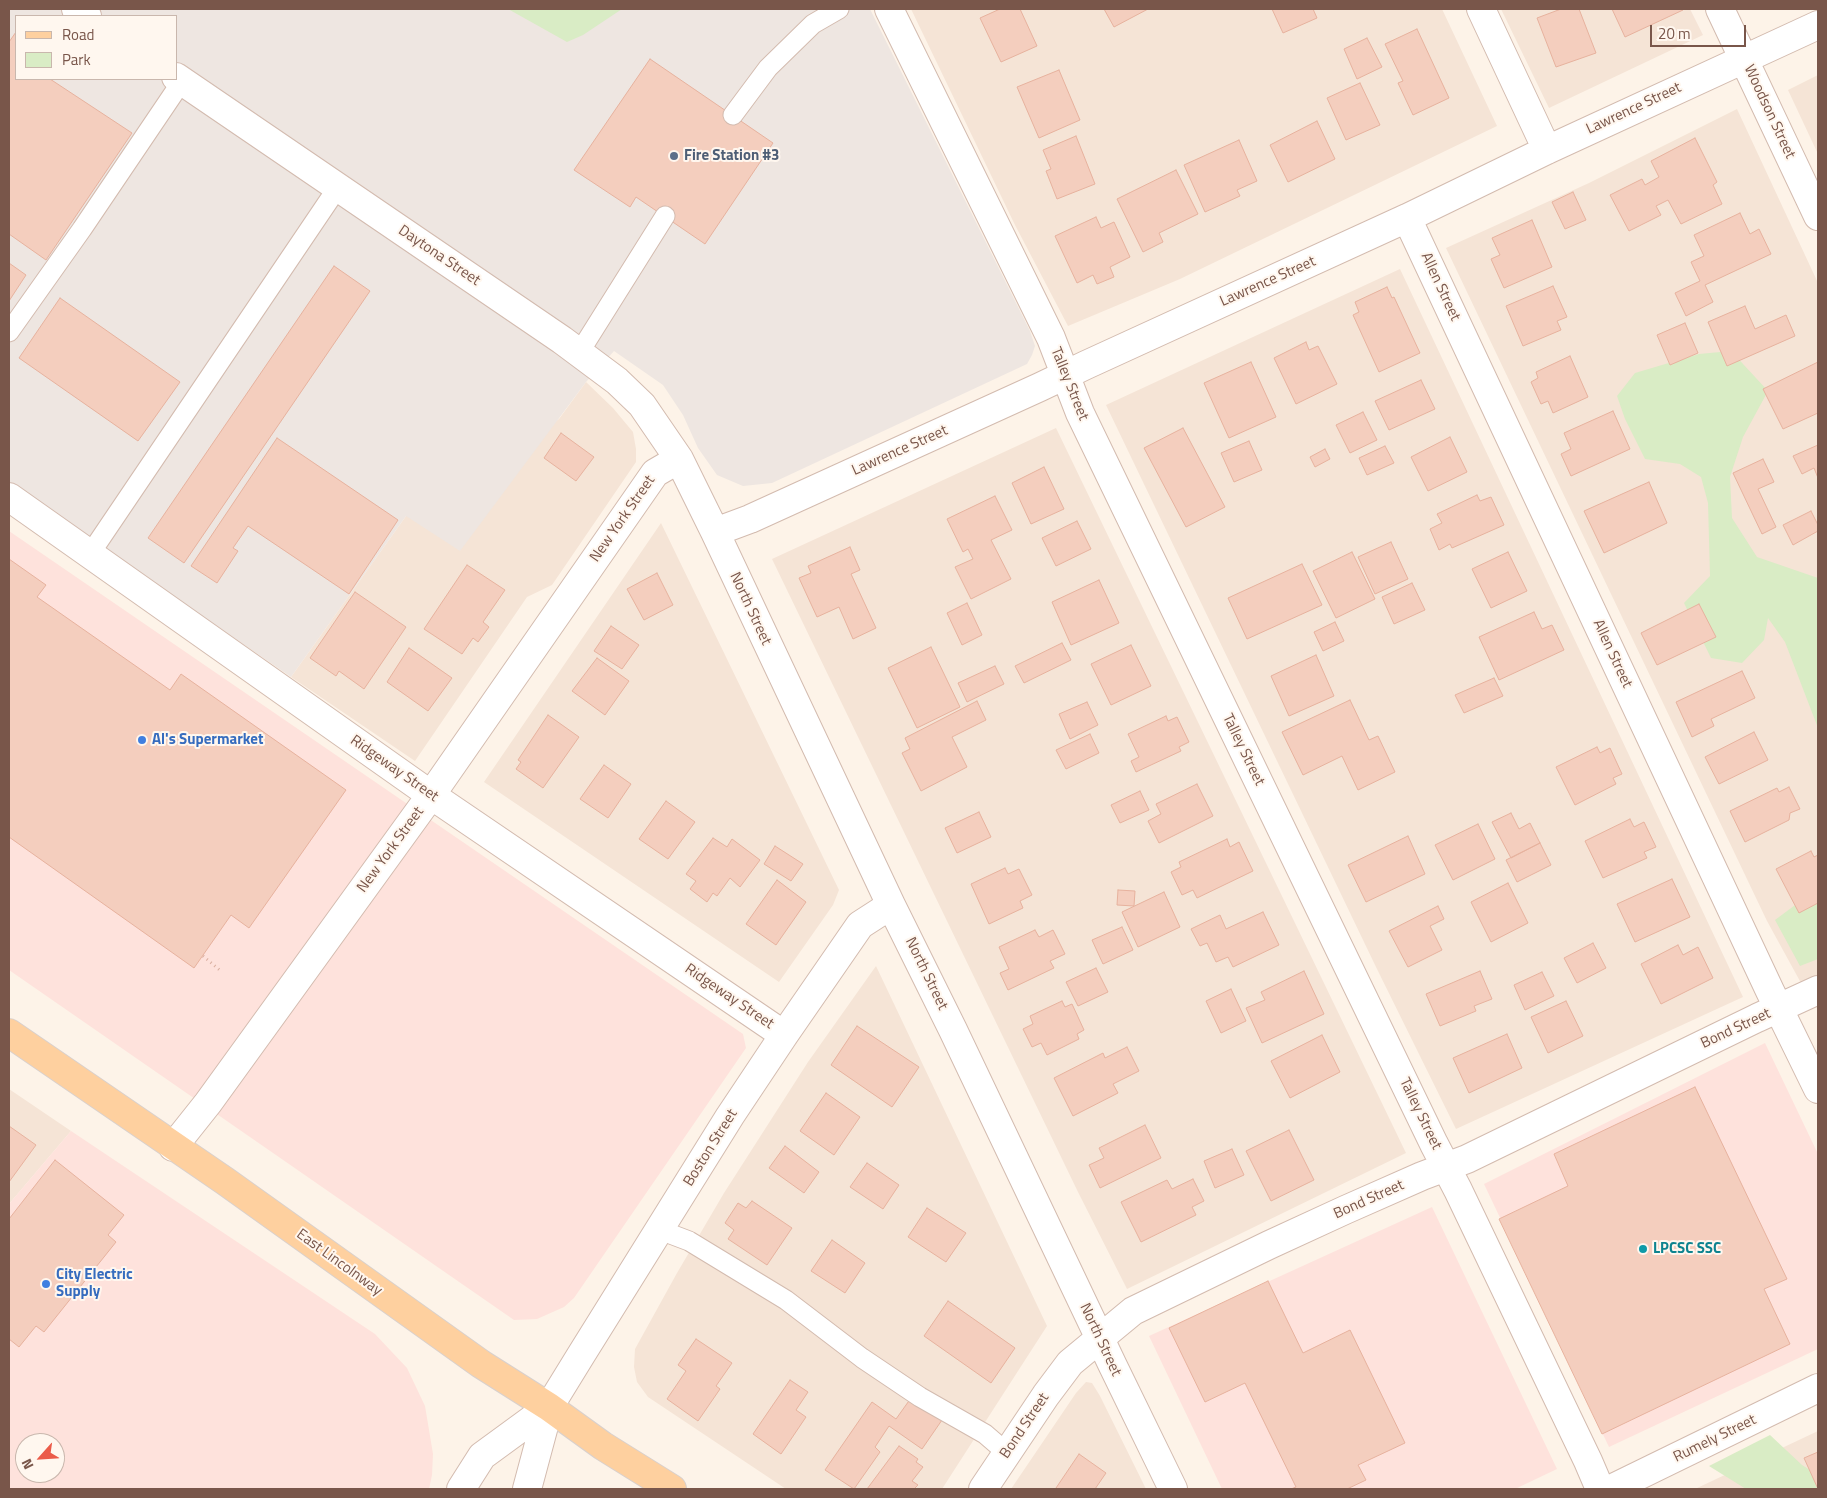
<!DOCTYPE html>
<html>
<head>
<meta charset="utf-8">
<style>
  body { margin:0 }
  #map { position:relative; width:1827px; height:1498px; overflow:hidden; background:#fdf3e8; font-family:"Titillium Web",sans-serif }
  canvas { display:block }
  .frame { position:absolute; inset:0; border:10px solid #79564a; pointer-events:none }
  .legend { position:absolute; left:15px; top:15px; width:162px; height:65px; box-sizing:border-box; background:#fff7ef; border:1px solid #c9b7ad; margin:0; padding:6px 9px; list-style:none; font-size:15px; color:#79564a }
  .legend li { display:flex; align-items:center; gap:10px; height:25px }
  .legend b { width:25px; border:1px solid #c9b7ad }
  .north { position:absolute; left:15px; top:1433px; width:50px; height:50px; box-sizing:border-box; background:#fff7ef; border:1px solid #c9b7ad; border-radius:50%; rotate:244deg; font-size:14px; font-weight:700; line-height:20px; text-align:center; color:#79564a }
  .north::after { content:''; display:block; margin:auto; width:18px; height:22px; background:#eb5b49; clip-path:polygon(50% 0,100% 100%,50% 72%,0 100%) }
  .scale { position:absolute; left:1650px; top:25px; width:96px; height:22px; box-sizing:border-box; border:2px solid #79564a; border-top:0; padding-left:6px; font-size:15px; line-height:18px; white-space:nowrap; color:#79564a; -webkit-text-stroke:4px #fff7ef; paint-order:stroke }
</style>
</head>
<body>
<div id="map">
<canvas width="1827" height="1498"></canvas>
<div class="frame"></div>
<ul class="legend">
<li><b style="height:6px;background:#fed09f"></b>Road</li>
<li><b style="height:14px;background:#d9ecc5"></b>Park</li>
</ul>
<div class="north">N</div>
<div class="scale">20 m</div>
</div>
<script>
const g = document.querySelector('canvas').getContext('2d');
g.lineJoin = 'round';
function fillPath(path, color) { g.fillStyle = color; g.fill(path, 'evenodd'); }
const poly = rows => new Path2D(rows.map(r => 'M' + r).join(''));
function strokePath(path, color, width, dash) { g.strokeStyle = color; g.lineWidth = width; g.lineCap = dash ? 'butt' : 'round'; g.setLineDash(dash || []); g.stroke(path); }
function label(font, color, halo, rows, align = 'center') {
  g.font = font + ' "Titillium Web",sans-serif'; g.lineWidth = 4; g.setLineDash([]); g.textBaseline = 'middle'; g.strokeStyle = halo; g.fillStyle = color; for (const [text, x, y, turn = 0] of rows) {
    g.save(); g.translate(x, y); g.rotate((+turn || 0) * Math.PI / 180); g.textAlign = isNaN(turn) ? turn : align; if (halo) g.strokeText(text, 0, 0); g.fillText(text, 0, 0); g.restore();
  }
}
fillPath(poly([
  [911,9,1442,9,1497,126,1180,279,1068,326,1015,225],
  [1501,9,1690,9,1703,35,1549,108],
  [1818,75,1818,154,1788,90],
  [1737,109,1818,283,1818,975,1801,983,1767,921,1446,248,1589,183],
  [1400,269,1743,997,1456,1129,1376,967,1106,405],
  [586,382,613,408,633,432,636,449,636,462,552,585,527,597,415,761,291,677,406,516,559,419],
  [1056,428,1406,1153,1127,1289,1078,1192,772,559],
  [661,523,839,890,833,905,779,982,484,782],
  [876,966,1047,1326,942,1489,786,1489,648,1397,637,1382,634,1367,635,1349,677,1273,724,1193,808,1062],
  [9,1089,71,1131,9,1204],
  [1086,1382,1092,1383,1100,1396,1146,1489,1011,1489,1076,1393],
  [1818,1431,1818,1489,1695,1489]
]), '#f5e4d6');
fillPath(poly([
  [9,531,743,1034,746,1048,574,1298,564,1307,537,1319,514,1320,9,970],
  [1765,1043,1818,1154,1818,1349,1609,1447,1484,1184],
  [71,1131,375,1334,407,1368,425,1406,433,1454,432,1475,429,1489,9,1489,9,1204],
  [25,1443,55,1443,55,1473,25,1473],
  [1432,1207,1557,1469,1515,1489,1222,1489,1149,1336]
]), '#fee2dc');
fillPath(poly([
  [9,9,870,9,1030,331,1035,346,1032,355,1027,364,772,483,743,486,717,475,698,448,683,415,663,385,614,351,586,382,460,551,406,516,291,677,9,483],
  [16,16,176,16,176,79,16,79]
]), '#eee6e1');
fillPath(poly([
  [508,9,622,9,583,35,567,42],
  [1731,351,1768,391,1743,437,1730,477,1732,518,1757,557,1818,578,1818,728,1785,642,1768,618,1764,640,1742,663,1711,658,1684,603,1710,576,1708,503,1701,477,1680,464,1645,459,1625,419,1617,396,1635,373,1699,354],
  [1818,888,1818,959,1800,966,1775,920],
  [1770,1435,1802,1465,1818,1475,1818,1489,1746,1489,1709,1466]
]), '#d9ecc5');
const building = poly([
  [1000,9,1020,9,1037,46,1001,62,980,18,1000,9],
  [1104,9,1148,9,1114,27,1104,9],
  [1272,9,1313,9,1317,18,1283,33,1272,9],
  [1561,9,1579,9,1596,53,1556,67,1537,18,1561,9],
  [1612,9,1682,9,1683,10,1625,37,1612,9],
  [1417,29,1449,98,1413,115,1398,83,1403,81,1385,44,1417,29],
  [16,32,16,79,50,79,132,133,46,260,9,234,9,42,16,32],
  [1367,38,1382,67,1357,79,1344,49,1367,38],
  [650,59,773,143,705,244,636,197,630,207,574,170,650,59],
  [1059,70,1080,120,1039,138,1017,87,1059,70],
  [1360,83,1380,125,1346,140,1327,98,1360,83],
  [1317,121,1335,159,1288,182,1270,145,1317,121],
  [1076,136,1095,184,1057,199,1046,171,1051,169,1043,150,1076,136],
  [1695,138,1717,182,1713,185,1722,204,1681,224,1668,200,1656,206,1661,215,1629,231,1610,195,1642,179,1645,185,1659,177,1651,161,1695,138],
  [1239,140,1257,181,1237,190,1240,196,1205,212,1184,165,1239,140],
  [1176,170,1198,214,1159,233,1163,242,1143,252,1117,199,1176,170],
  [1573,192,1586,220,1565,229,1552,202,1573,192],
  [1740,213,1750,234,1759,229,1771,254,1705,285,1713,302,1686,316,1675,293,1700,281,1691,262,1704,256,1694,235,1740,213],
  [1096,217,1101,228,1114,222,1130,257,1110,267,1114,277,1097,284,1093,275,1077,283,1055,236,1096,217],
  [1532,220,1552,267,1504,288,1491,259,1500,255,1492,238,1532,220],
  [9,263,26,275,9,301,9,263],
  [334,266,370,291,184,563,148,538,334,266],
  [1553,286,1567,317,1557,321,1561,330,1523,346,1506,306,1553,286],
  [1387,287,1392,298,1394,297,1420,353,1379,372,1353,315,1359,312,1355,302,1387,287],
  [60,298,180,382,138,441,19,358,60,298],
  [1745,306,1755,329,1786,315,1795,336,1727,366,1708,322,1745,306],
  [1685,323,1698,353,1670,365,1657,335,1685,323],
  [1306,342,1309,350,1318,346,1337,384,1296,404,1274,358,1306,342],
  [1570,356,1588,397,1553,413,1548,401,1541,404,1531,382,1538,378,1536,372,1570,356],
  [1251,362,1276,417,1229,438,1204,383,1251,362],
  [1818,362,1818,413,1783,429,1763,389,1818,362],
  [1421,380,1435,409,1389,430,1375,401,1421,380],
  [1613,411,1630,449,1571,476,1561,454,1571,449,1564,433,1613,411],
  [1363,412,1377,440,1350,453,1336,425,1363,412],
  [1183,428,1225,507,1186,527,1144,448,1183,428],
  [561,433,594,457,576,481,544,458,561,433],
  [1450,437,1467,472,1428,491,1411,457,1450,437],
  [277,438,398,520,349,594,248,526,233,548,238,551,217,583,191,566,277,438],
  [1249,441,1262,470,1234,482,1221,453,1249,441],
  [1818,445,1818,478,1814,468,1802,474,1793,456,1818,445],
  [1385,446,1394,463,1367,475,1359,458,1385,446],
  [1325,449,1330,459,1315,467,1310,457,1325,449],
  [1763,459,1774,482,1758,489,1776,527,1762,534,1733,473,1763,459],
  [1044,467,1064,509,1031,524,1012,483,1044,467],
  [1649,482,1667,523,1604,553,1584,511,1649,482],
  [1477,495,1480,501,1491,497,1504,525,1452,548,1450,544,1439,550,1430,529,1442,523,1437,514,1477,495],
  [995,496,1012,530,991,540,1011,579,971,599,955,567,973,559,968,549,963,552,947,519,995,496],
  [1811,511,1818,525,1818,531,1793,545,1783,525,1811,511],
  [1077,521,1091,549,1056,566,1042,538,1077,521],
  [1391,542,1408,579,1375,594,1358,557,1391,542],
  [850,547,860,570,851,574,876,628,853,639,839,607,817,617,799,578,811,573,808,566,850,547],
  [1352,552,1375,599,1336,618,1313,571,1352,552],
  [1508,552,1527,591,1491,608,1472,569,1508,552],
  [9,559,46,585,37,597,170,690,181,674,346,790,249,928,231,915,194,968,9,837,9,559],
  [1302,564,1322,605,1247,639,1228,598,1302,564],
  [467,565,505,590,483,622,489,627,478,642,473,638,462,654,424,629,467,565],
  [657,573,673,605,644,620,627,589,657,573],
  [1099,580,1119,623,1071,645,1052,602,1099,580],
  [1412,583,1425,610,1394,624,1382,597,1412,583],
  [355,592,406,627,364,689,339,671,336,676,310,658,355,592],
  [967,603,982,635,962,645,947,613,967,603],
  [1699,604,1716,637,1657,665,1641,633,1699,604],
  [1534,612,1542,629,1552,625,1564,650,1499,680,1479,637,1534,612],
  [1335,622,1344,641,1323,651,1314,632,1335,622],
  [611,626,639,645,622,669,594,651,611,626],
  [1062,643,1071,660,1024,683,1015,666,1062,643],
  [1131,645,1151,686,1111,705,1091,664,1131,645],
  [931,647,960,707,917,728,888,668,931,647],
  [409,648,452,678,428,711,387,682,409,648],
  [1316,655,1334,696,1289,716,1271,676,1316,655],
  [597,658,629,681,605,715,572,691,597,658],
  [995,666,1004,684,967,702,958,683,995,666],
  [1742,671,1755,698,1711,719,1714,726,1692,737,1676,702,1742,671],
  [1494,678,1503,696,1464,713,1455,695,1494,678],
  [1350,700,1369,740,1378,736,1395,772,1358,790,1342,756,1303,775,1282,732,1350,700],
  [977,701,986,720,952,737,967,767,921,791,902,753,910,749,905,738,977,701],
  [1087,702,1098,725,1070,739,1059,714,1087,702],
  [548,715,579,737,543,788,516,769,521,762,518,760,548,715],
  [1166,716,1168,721,1177,717,1189,742,1179,747,1181,751,1136,772,1131,761,1139,757,1128,734,1166,716],
  [1754,732,1768,760,1719,784,1705,757,1754,732],
  [1090,734,1099,753,1066,769,1056,750,1090,734],
  [1597,747,1600,753,1610,748,1622,774,1613,778,1616,784,1575,805,1556,767,1597,747],
  [604,765,631,784,608,818,580,799,604,765],
  [1197,784,1213,816,1159,843,1148,821,1161,814,1156,804,1197,784],
  [1789,787,1800,809,1790,813,1789,820,1745,842,1730,811,1777,788,1779,792,1789,787],
  [1140,791,1149,810,1120,823,1111,805,1140,791],
  [666,801,695,822,668,859,639,839,666,801],
  [979,812,991,837,957,853,945,828,979,812],
  [1511,813,1519,829,1530,823,1540,843,1511,858,1492,822,1511,813],
  [1630,819,1634,827,1644,822,1656,847,1644,852,1647,858,1603,878,1585,841,1630,819],
  [1478,824,1495,859,1453,880,1435,845,1478,824],
  [1408,836,1425,874,1366,902,1348,865,1408,836],
  [713,838,727,847,732,839,760,860,740,887,730,878,717,896,713,893,707,902,690,889,696,881,686,874,713,838],
  [1227,839,1230,847,1239,842,1253,871,1197,898,1193,890,1182,895,1171,872,1181,867,1179,862,1227,839],
  [1540,843,1551,865,1517,882,1506,860,1540,843],
  [775,846,803,864,791,881,764,864,775,846],
  [1811,851,1814,857,1818,855,1818,903,1799,913,1776,869,1811,851],
  [1005,868,1008,874,1019,869,1032,895,1020,901,1023,908,989,924,971,884,1005,868],
  [1672,879,1690,917,1635,942,1617,904,1672,879],
  [777,880,806,902,776,945,746,924,777,880],
  [1508,883,1528,923,1491,942,1471,902,1508,883],
  [1118,890,1135,891,1134,906,1117,905,1118,890],
  [1164,892,1180,927,1138,947,1122,912,1164,892],
  [1438,906,1444,919,1430,926,1442,950,1408,967,1389,931,1438,906],
  [1263,912,1279,945,1233,967,1228,957,1216,962,1207,943,1200,946,1191,929,1220,915,1226,929,1263,912],
  [1122,927,1133,950,1103,964,1092,940,1122,927],
  [1035,930,1039,937,1053,930,1065,954,1050,961,1054,968,1008,990,1000,973,1009,969,999,947,1035,930],
  [1593,943,1606,968,1577,983,1564,958,1593,943],
  [1678,945,1683,955,1698,947,1713,978,1661,1004,1641,964,1678,945],
  [1096,968,1108,992,1078,1006,1066,982,1096,968],
  [1304,971,1324,1014,1262,1043,1246,1008,1265,1000,1261,992,1304,971],
  [1480,971,1492,999,1474,1006,1476,1011,1440,1026,1426,994,1480,971],
  [1542,972,1554,996,1525,1010,1514,985,1542,972],
  [1231,989,1246,1021,1221,1033,1206,1001,1231,989],
  [1062,1001,1065,1007,1072,1004,1084,1030,1077,1034,1079,1039,1047,1055,1041,1043,1032,1047,1023,1029,1033,1024,1030,1016,1062,1001],
  [1566,1001,1583,1036,1548,1053,1531,1017,1566,1001],
  [857,1026,919,1067,892,1107,831,1065,857,1026],
  [1507,1034,1522,1068,1469,1093,1453,1058,1507,1034],
  [1322,1035,1340,1072,1290,1098,1271,1061,1322,1035],
  [1127,1047,1139,1071,1113,1084,1118,1093,1073,1116,1054,1078,1103,1053,1105,1058,1127,1047],
  [1695,1087,1787,1279,1764,1289,1790,1344,1602,1434,1499,1219,1568,1186,1554,1154,1695,1087],
  [826,1093,860,1117,834,1155,800,1131,826,1093],
  [1145,1125,1161,1158,1100,1188,1089,1165,1104,1158,1099,1148,1145,1125],
  [9,1126,36,1145,9,1182,9,1126],
  [1289,1130,1314,1180,1271,1201,1246,1151,1289,1130],
  [785,1146,819,1172,804,1193,769,1168,785,1146],
  [1232,1149,1244,1175,1215,1188,1204,1161,1232,1149],
  [55,1160,124,1215,108,1235,116,1242,44,1332,36,1326,19,1347,9,1339,9,1219,55,1160],
  [867,1163,899,1185,883,1209,850,1187,867,1163],
  [1193,1179,1204,1201,1192,1207,1196,1215,1141,1242,1121,1202,1167,1180,1172,1189,1193,1179],
  [752,1201,792,1228,767,1265,728,1239,734,1230,725,1223,738,1203,746,1208,752,1201],
  [927,1208,966,1233,946,1262,908,1237,927,1208],
  [832,1240,865,1263,845,1293,811,1271,832,1240],
  [1268,1281,1303,1353,1350,1330,1405,1443,1358,1465,1366,1480,1347,1489,1291,1489,1296,1487,1245,1383,1205,1402,1169,1328,1268,1281],
  [948,1301,1015,1348,991,1383,924,1336,948,1301],
  [696,1339,732,1363,716,1386,720,1389,698,1421,667,1399,686,1371,678,1365,696,1339],
  [790,1380,808,1392,796,1410,806,1417,781,1454,753,1434,790,1380],
  [911,1398,942,1420,922,1449,889,1426,875,1447,880,1452,854,1489,825,1470,872,1402,896,1419,911,1398],
  [899,1446,918,1459,916,1462,923,1467,912,1481,918,1485,914,1489,867,1489,899,1446],
  [1818,1452,1818,1489,1804,1458,1818,1452],
  [1079,1454,1106,1473,1095,1489,1058,1489,1056,1488,1079,1454]
]);
fillPath(building, '#f4cebe');
strokePath(building, '#e7b29e', 1);
const lane = poly([
  [733,115,768,68,813,24,839,9],
  [9,332,82,229,182,81],
  [579,353,665,216],
  [90,554,338,187],
  [660,1230,689,1241,786,1300,862,1358,920,1397,985,1434,1007,1453]
]);
const street = poly([
  [76,9,87,16],
  [889,9,1051,338,1080,413,1434,1144,1458,1190,1588,1461,1600,1489],
  [1481,9,1547,150],
  [1720,9,1818,216],
  [176,77,562,340,617,381,642,405,679,459,715,532,891,905,953,1030,1113,1366,1173,1489],
  [1407,218,1770,991,1818,1089],
  [9,497,431,795,784,1035],
  [715,532,750,519,1040,387,1086,365,1407,218,1547,150,1818,25],
  [173,1147,208,1103,431,795,655,473,679,459],
  [461,1489,482,1456,549,1407],
  [527,1489,549,1407,581,1355,730,1116,784,1035,860,925,891,905],
  [983,1489,1046,1395,1070,1363,1133,1311,1269,1245,1345,1210,1422,1176,1467,1159,1757,1018,1818,990],
  [1611,1489,1818,1388]
]);
const primary = poly([
  [9,1033,225,1181,481,1364,549,1407,603,1446,672,1489]
]);
strokePath(lane, '#d3bbaf', 21);
strokePath(street, '#d3bbaf', 30);
strokePath(primary, '#d9d0cc', 30);
strokePath(poly([
  [203,956,222,972]
]), '#dab0a1', 3, [1, 4]);
strokePath(lane, '#fff', 19);
strokePath(street, '#fff', 28);
strokePath(primary, '#fed09f', 28);
for (const [x, y, r, color] of [
  [674,156,5,"#5c6f8a"],
  [142,740,5,"#3f7fe0"],
  [1643,1249,5,"#0f9aa8"],
  [46,1284,5,"#3f7fe0"]
]) { const dot = new Path2D(); dot.arc(x, y, r, 0, 2 * Math.PI); g.fillStyle = color; g.fill(dot); strokePath(dot, '#fff7ef', 2); }
label('15px', '#79564a', '#fff7ef', [
  ["Lawrence Street",1634,109,-25],
  ["Woodson Street",1769,112,65],
  ["Daytona Street",439,256,34],
  ["Lawrence Street",1268,282,-24],
  ["Allen Street",1440,287,65],
  ["Talley Street",1069,384,68],
  ["Lawrence Street",900,451,-24],
  ["New York Street",623,519,-55],
  ["North Street",750,609,65],
  ["Allen Street",1612,654,65],
  ["Talley Street",1243,750,64],
  ["Ridgeway Street",394,769,35],
  ["New York Street",391,850,-54],
  ["North Street",926,974,64],
  ["Ridgeway Street",729,997,34],
  ["Bond Street",1736,1029,-25],
  ["Talley Street",1420,1114,64],
  ["Boston Street",711,1148,-58],
  ["Bond Street",1369,1200,-24],
  ["East Lincolnway",339,1263,36],
  ["North Street",1100,1340,65],
  ["Bond Street",1025,1426,-56],
  ["Rumely Street",1715,1439,-26]
]);
label('bold 15px', '#4e5e75', '#fff7ef', [
  ["Fire Station #3",684,156]
], 'left');
label('bold 15px', '#366cbe', '#fff7ef', [
  ["Al's Supermarket",152,740],
  ["City Electric",56,1275],
  ["Supply",56,1292]
], 'left');
label('bold 15px', '#0d838f', '#fff7ef', [
  ["LPCSC SSC",1653,1249]
], 'left');
</script>
</body>
</html>
